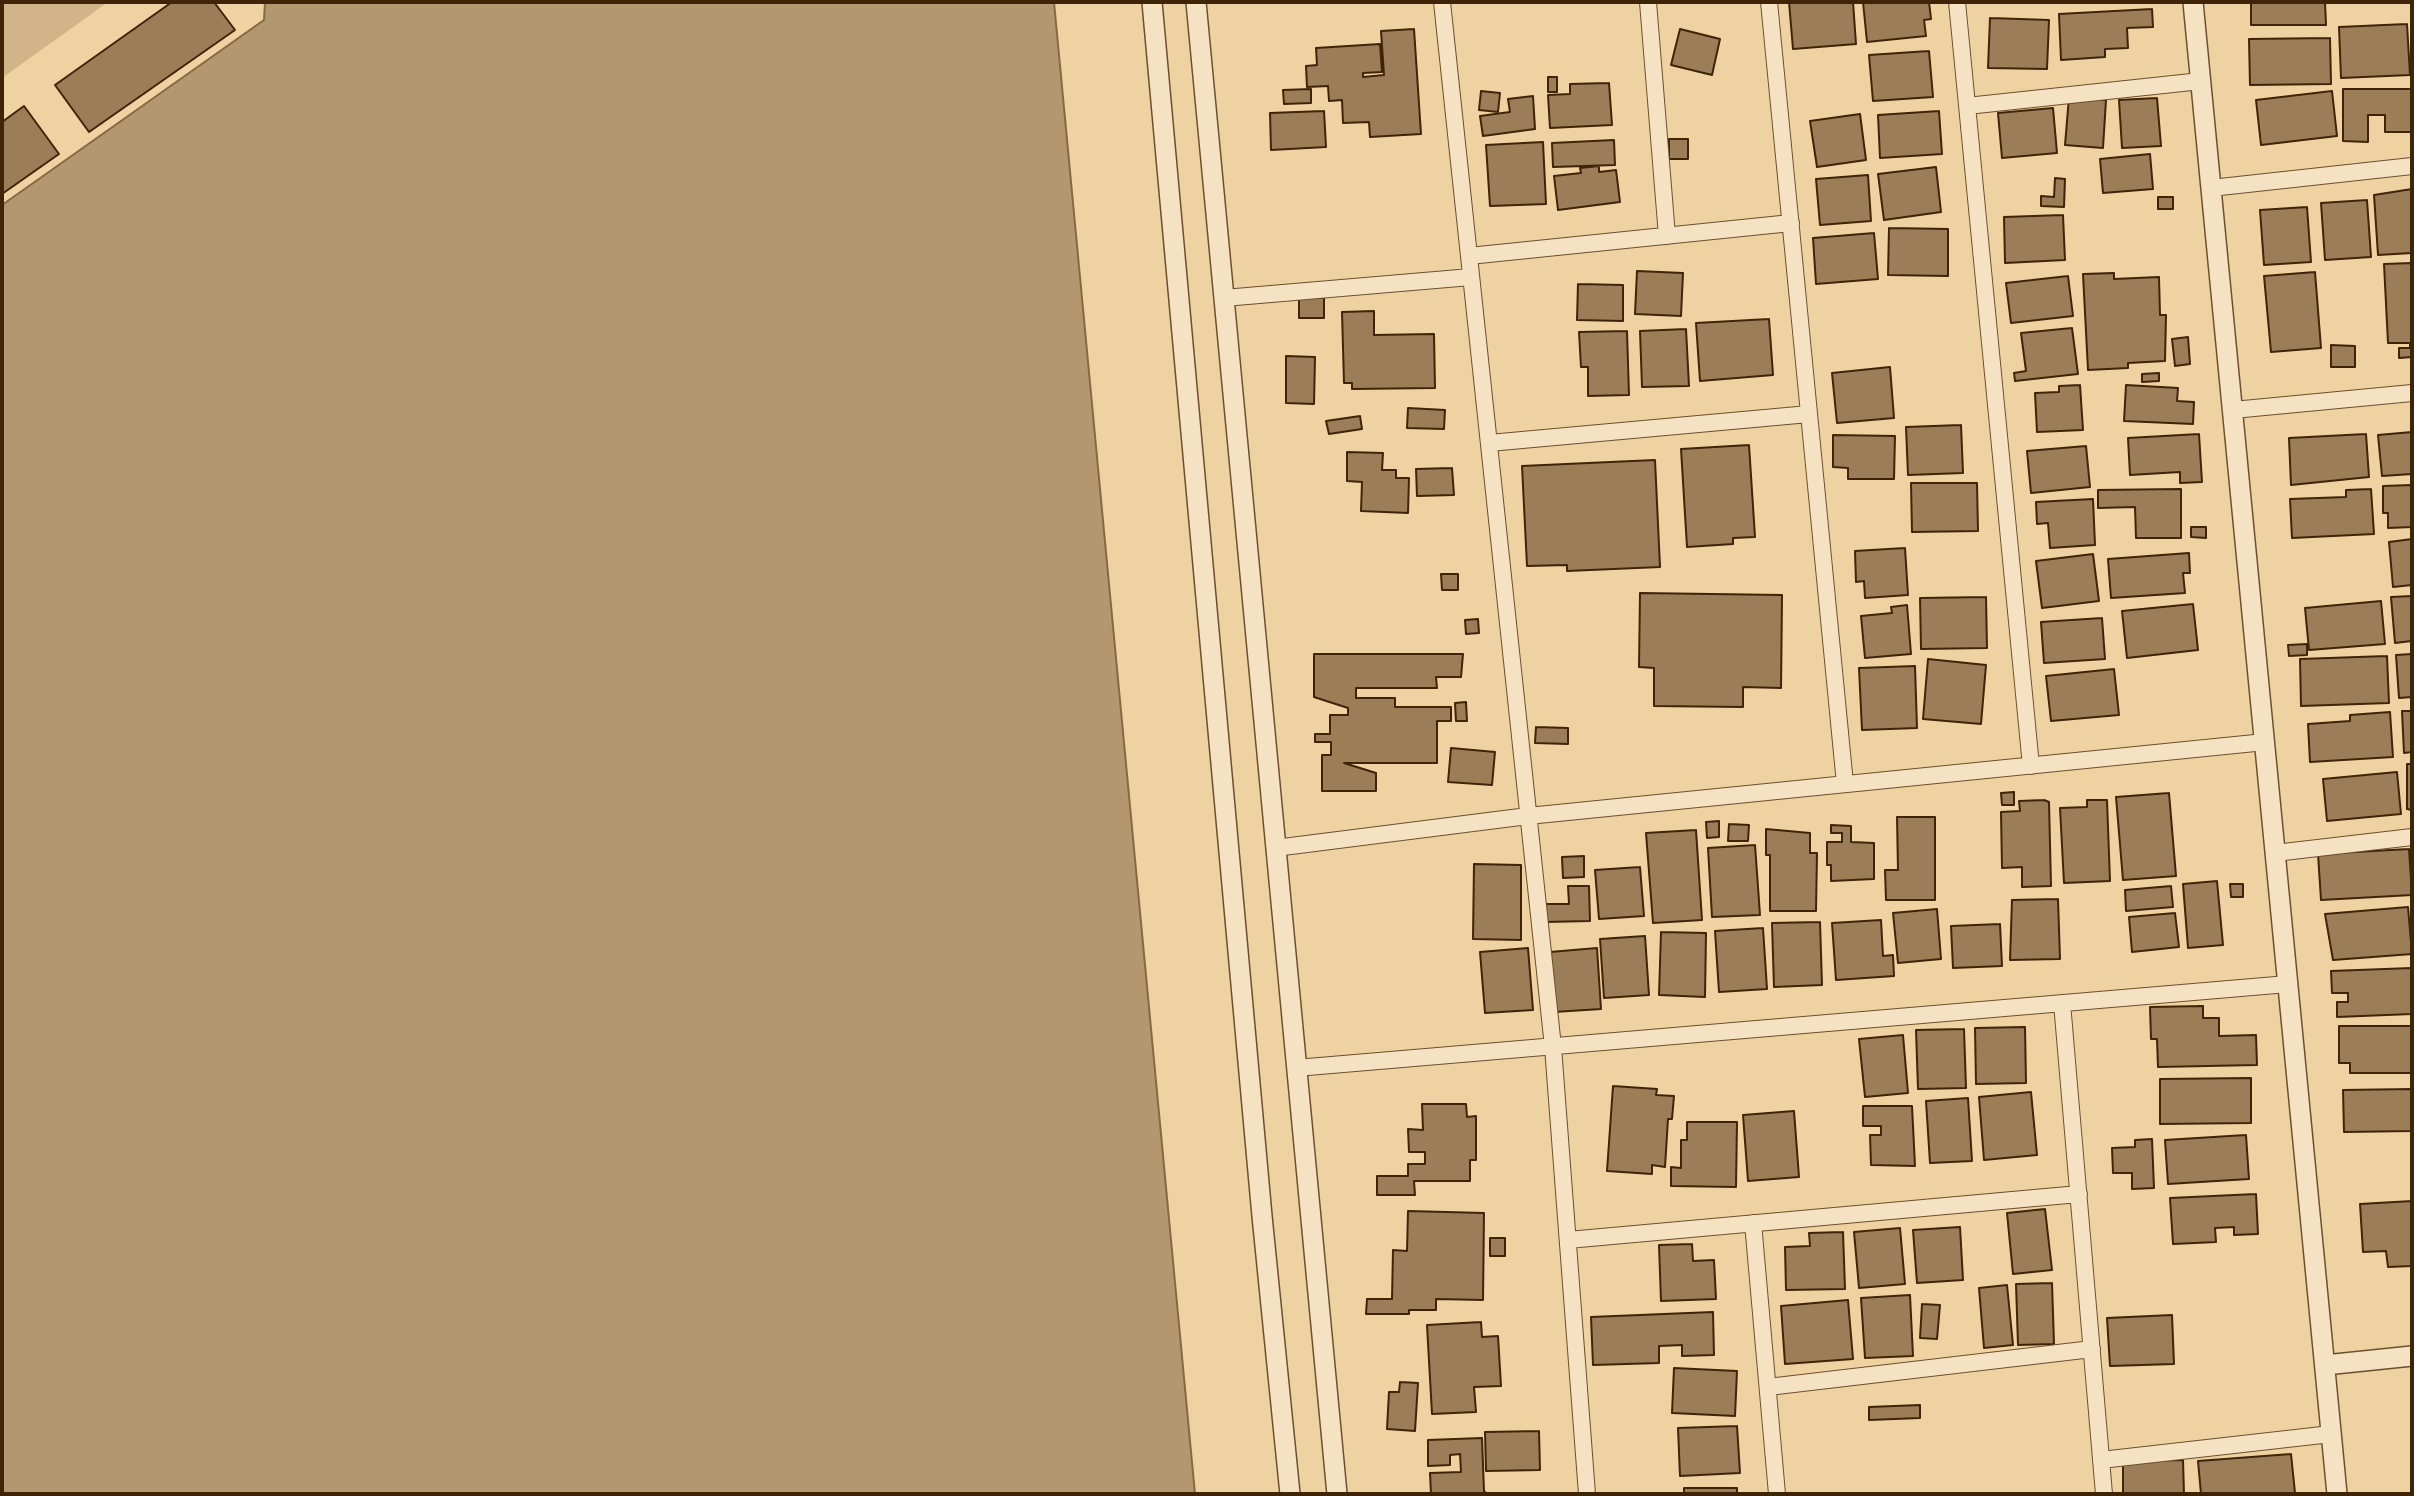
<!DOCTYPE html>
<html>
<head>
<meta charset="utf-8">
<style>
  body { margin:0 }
  #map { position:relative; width:2414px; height:1496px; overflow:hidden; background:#efd2a2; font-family:"IM FELL DW Pica",serif }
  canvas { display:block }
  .frame { position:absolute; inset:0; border:4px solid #3f2408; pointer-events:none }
</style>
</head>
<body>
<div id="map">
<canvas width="2414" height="1496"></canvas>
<div class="frame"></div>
</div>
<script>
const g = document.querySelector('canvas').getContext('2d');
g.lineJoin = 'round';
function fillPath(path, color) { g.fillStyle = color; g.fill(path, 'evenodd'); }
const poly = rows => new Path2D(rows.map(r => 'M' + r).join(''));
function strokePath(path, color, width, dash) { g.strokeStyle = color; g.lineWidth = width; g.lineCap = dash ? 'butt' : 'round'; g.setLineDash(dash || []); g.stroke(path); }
fillPath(poly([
  [2,2,108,2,2,78]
]), '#d1b488');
const water = poly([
  [265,2,1054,2,1195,1494,2,1494,2,205,264,20,265,2]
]);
fillPath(water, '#b3976e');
strokePath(water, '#856945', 2);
const building = poly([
  [172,2,214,2,235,30,89,132,55,85,172,2],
  [1789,2,1853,2,1856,44,1793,49,1789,2],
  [1863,2,1929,2,1931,19,1924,20,1926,36,1867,42,1863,2],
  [2251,2,2325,2,2326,25,2251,25,2251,2],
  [2152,9,2153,27,2127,28,2128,48,2105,49,2105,57,2061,60,2059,14,2152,9],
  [1990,18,2049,20,2047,69,1988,68,1990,18],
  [2407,24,2410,75,2341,78,2339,27,2407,24],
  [1414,29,1421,134,1370,137,1369,122,1343,123,1342,100,1329,101,1328,86,1307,87,1306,66,1317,65,1316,48,1380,44,1382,72,1363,73,1363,77,1384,75,1381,31,1414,29],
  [1680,29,1720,39,1712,75,1671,65,1680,29],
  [2330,38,2331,84,2250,85,2249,39,2330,38],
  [1929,51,1933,97,1873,101,1869,55,1929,51],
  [1548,77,1557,77,1557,92,1548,92,1548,77],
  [1609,83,1612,125,1550,128,1548,95,1570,94,1570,84,1609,83],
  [1311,89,1311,103,1284,104,1283,90,1311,89],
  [2343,89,2412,89,2412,132,2385,132,2385,115,2368,115,2368,142,2343,141,2343,89],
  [1481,91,1500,93,1498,112,1479,110,1481,91],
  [2332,91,2337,136,2261,145,2256,100,2332,91],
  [1533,96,1535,129,1483,136,1480,116,1510,112,1508,99,1533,96],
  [2069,97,2106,100,2103,148,2065,145,2069,97],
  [2157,98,2161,146,2122,148,2119,100,2157,98],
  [24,106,59,154,2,194,2,122,24,106],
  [2053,108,2057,153,2002,158,1998,113,2053,108],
  [1324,111,1326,147,1271,150,1270,113,1324,111],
  [1939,111,1942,154,1880,158,1878,115,1939,111],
  [1860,114,1866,160,1817,167,1810,121,1860,114],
  [1669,139,1688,139,1688,159,1669,159,1669,139],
  [1614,140,1615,165,1553,167,1552,143,1614,140],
  [1543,142,1546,204,1490,206,1486,145,1543,142],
  [2150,154,2153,189,2103,193,2100,159,2150,154],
  [1599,166,1599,172,1616,170,1620,202,1558,210,1554,176,1581,173,1580,168,1599,166],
  [1936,167,1941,212,1884,220,1878,174,1936,167],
  [1868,175,1871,221,1820,225,1816,179,1868,175],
  [2055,178,2065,179,2064,207,2041,206,2041,196,2054,197,2055,178],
  [2412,189,2412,253,2378,255,2374,195,2412,189],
  [2158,197,2173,197,2173,209,2158,209,2158,197],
  [2367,200,2371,257,2325,260,2321,203,2367,200],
  [2307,207,2311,262,2264,265,2260,210,2307,207],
  [2063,215,2065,260,2005,263,2004,217,2063,215],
  [1889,228,1948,229,1948,276,1888,275,1889,228],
  [1874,233,1878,279,1816,284,1813,238,1874,233],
  [2412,263,2412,357,2399,358,2399,348,2410,348,2410,343,2388,343,2384,264,2412,263],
  [1637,271,1683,273,1681,316,1635,314,1637,271],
  [2315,272,2321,348,2271,352,2264,276,2315,272],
  [2114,273,2114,279,2159,277,2160,315,2166,315,2165,361,2128,363,2128,368,2088,370,2083,274,2114,273],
  [2068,276,2073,316,2011,323,2006,283,2068,276],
  [1578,284,1623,285,1623,321,1577,320,1578,284],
  [1299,298,1324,298,1324,318,1299,318,1299,298],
  [1374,311,1374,335,1434,334,1435,388,1352,389,1352,383,1344,383,1342,312,1374,311],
  [1769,319,1773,375,1700,381,1696,323,1769,319],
  [2072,328,2078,374,2015,381,2014,373,2026,371,2021,333,2072,328],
  [1686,329,1689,386,1642,387,1640,331,1686,329],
  [1627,331,1629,395,1588,396,1588,367,1581,367,1579,332,1627,331],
  [2188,337,2190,364,2175,366,2172,339,2188,337],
  [2331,345,2355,346,2355,367,2331,367,2331,345],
  [1286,356,1315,357,1314,404,1286,403,1286,356],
  [1890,367,1894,418,1837,423,1832,373,1890,367],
  [2159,373,2159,381,2142,382,2142,374,2159,373],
  [2080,385,2083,430,2037,432,2035,393,2059,392,2059,386,2080,385],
  [2126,385,2178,388,2177,401,2194,402,2193,424,2124,421,2126,385],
  [1408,408,1445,410,1444,429,1407,428,1408,408],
  [1360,416,1362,429,1329,434,1326,421,1360,416],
  [1961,425,1963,473,1908,475,1906,427,1961,425],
  [2412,432,2412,474,2382,476,2378,435,2412,432],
  [2199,434,2202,482,2180,483,2180,472,2130,475,2128,438,2199,434],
  [2366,434,2369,477,2291,485,2289,438,2366,434],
  [1833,435,1895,436,1894,479,1848,479,1848,468,1833,467,1833,435],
  [1749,445,1755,537,1733,538,1733,544,1687,547,1681,449,1749,445],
  [2086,446,2090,487,2031,493,2027,451,2086,446],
  [1347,452,1383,453,1382,470,1396,470,1396,478,1409,478,1408,513,1361,511,1362,482,1347,481,1347,452],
  [1655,460,1660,567,1567,571,1567,565,1527,566,1522,466,1655,460],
  [1452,468,1454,495,1417,496,1416,469,1452,468],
  [1911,483,1977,483,1978,531,1912,532,1911,483],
  [2412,485,2412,527,2388,528,2388,513,2383,513,2383,486,2412,485],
  [2181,489,2181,538,2136,538,2135,507,2098,508,2098,490,2181,489],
  [2371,489,2374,534,2292,538,2290,499,2346,497,2346,490,2371,489],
  [2093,499,2095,545,2050,548,2048,523,2037,524,2036,502,2093,499],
  [2191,527,2206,527,2206,538,2191,537,2191,527],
  [2412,539,2412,585,2393,587,2389,542,2412,539],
  [1905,548,1908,595,1865,598,1864,581,1856,582,1855,551,1905,548],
  [2189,553,2190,573,2183,573,2185,593,2111,598,2108,559,2189,553],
  [2093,554,2099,601,2042,608,2036,561,2093,554],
  [1441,574,1458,574,1458,590,1442,590,1441,574],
  [1640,593,1782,595,1781,688,1743,687,1743,707,1654,706,1654,668,1639,667,1640,593],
  [2412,596,2412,641,2395,643,2391,597,2412,596],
  [1986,597,1987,648,1921,649,1920,598,1986,597],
  [2381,601,2385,644,2309,650,2305,608,2381,601],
  [2193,604,2198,650,2127,658,2122,611,2193,604],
  [1907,605,1911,654,1865,658,1861,616,1892,613,1891,607,1907,605],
  [2102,618,2105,659,2044,663,2041,622,2102,618],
  [1478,619,1479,633,1466,634,1465,620,1478,619],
  [2307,644,2307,655,2289,656,2288,645,2307,644],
  [1314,654,1463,654,1461,677,1436,677,1437,688,1356,688,1356,698,1395,698,1395,707,1451,707,1451,721,1437,721,1437,763,1344,763,1376,773,1376,791,1322,791,1322,755,1331,755,1331,742,1315,742,1315,734,1330,734,1330,715,1348,715,1348,708,1314,697,1314,654],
  [2412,654,2412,697,2399,698,2396,655,2412,654],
  [2387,656,2389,703,2301,706,2300,659,2387,656],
  [1928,659,1986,665,1981,724,1923,719,1928,659],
  [1915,666,1917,728,1862,730,1859,668,1915,666],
  [2114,669,2119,715,2051,721,2046,676,2114,669],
  [1466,702,1467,721,1456,721,1455,703,1466,702],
  [2402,711,2412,711,2412,752,2404,753,2402,711],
  [2390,712,2393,757,2310,762,2308,724,2350,721,2350,715,2390,712],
  [1536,727,1568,728,1568,744,1535,743,1536,727],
  [1451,748,1495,752,1492,785,1448,782,1451,748],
  [2407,764,2412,764,2412,810,2407,809,2407,764],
  [2397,772,2401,814,2327,821,2323,779,2397,772],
  [2014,792,2014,805,2002,805,2001,793,2014,792],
  [2169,793,2176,876,2123,880,2116,797,2169,793],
  [2044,800,2049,802,2051,886,2022,887,2022,867,2002,868,2001,812,2020,811,2019,801,2044,800],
  [2087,800,2107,800,2110,881,2064,883,2060,808,2087,807,2087,800],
  [1897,817,1935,817,1935,900,1886,900,1885,870,1898,870,1897,817],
  [1719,821,1719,837,1707,838,1706,822,1719,821],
  [1729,824,1749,825,1748,841,1728,841,1729,824],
  [1831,825,1851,826,1851,842,1874,843,1874,879,1831,881,1831,865,1827,865,1827,842,1842,842,1842,833,1831,833,1831,825],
  [1766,829,1810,833,1810,853,1817,853,1816,911,1770,911,1770,855,1766,855,1766,829],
  [1696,830,1702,920,1653,923,1646,833,1696,830],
  [1755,845,1760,915,1712,917,1708,848,1755,845],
  [2409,849,2412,895,2321,900,2318,854,2409,849],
  [1584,856,1584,877,1563,878,1562,857,1584,856],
  [1474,864,1521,865,1521,940,1473,939,1474,864],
  [1640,867,1644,916,1599,919,1595,870,1640,867],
  [2217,881,2223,945,2188,948,2183,884,2217,881],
  [2230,884,2243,884,2243,897,2231,897,2230,884],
  [1568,886,1589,886,1590,921,1545,922,1545,904,1569,904,1568,886],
  [2171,886,2173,907,2126,911,2125,890,2171,886],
  [2058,899,2060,959,2010,960,2012,900,2058,899],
  [2408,907,2412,954,2333,960,2325,914,2408,907],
  [1937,909,1941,959,1898,963,1893,913,1937,909],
  [2175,913,2179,947,2132,952,2129,917,2175,913],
  [1881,920,1883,956,1893,955,1894,976,1836,980,1832,923,1881,920],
  [1820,922,1822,985,1774,987,1772,923,1820,922],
  [2000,924,2002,966,1953,968,1951,926,2000,924],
  [1763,928,1767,989,1719,992,1715,931,1763,928],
  [1661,932,1706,933,1705,997,1659,995,1661,932],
  [1645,936,1649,995,1604,998,1600,939,1645,936],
  [1528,948,1533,1010,1485,1013,1480,952,1528,948],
  [1597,948,1601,1009,1554,1012,1550,952,1597,948],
  [2412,968,2412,1014,2337,1017,2337,1002,2348,1002,2348,993,2332,993,2331,971,2412,968],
  [2203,1006,2203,1018,2219,1018,2219,1036,2256,1035,2257,1065,2158,1067,2157,1039,2151,1039,2150,1007,2203,1006],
  [2339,1026,2412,1026,2412,1073,2350,1073,2350,1063,2339,1063,2339,1026],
  [2025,1027,2026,1083,1976,1084,1975,1028,2025,1027],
  [1964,1029,1966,1088,1918,1089,1916,1030,1964,1029],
  [1903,1035,1908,1093,1865,1097,1859,1039,1903,1035],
  [2251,1078,2251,1123,2160,1124,2160,1079,2251,1078],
  [1613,1086,1657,1089,1656,1095,1674,1096,1672,1119,1668,1119,1665,1167,1652,1165,1652,1174,1607,1171,1613,1086],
  [2412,1089,2412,1131,2344,1132,2343,1090,2412,1089],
  [2031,1092,2037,1155,1984,1160,1979,1097,2031,1092],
  [1968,1098,1972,1161,1930,1163,1926,1101,1968,1098],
  [1422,1104,1466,1104,1467,1117,1476,1116,1476,1160,1470,1160,1470,1181,1414,1181,1415,1195,1377,1195,1377,1176,1408,1176,1408,1164,1425,1164,1425,1152,1409,1152,1408,1129,1423,1130,1422,1104],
  [1863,1106,1912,1106,1915,1166,1871,1165,1870,1135,1881,1135,1881,1126,1863,1126,1863,1106],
  [1794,1111,1799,1177,1748,1181,1743,1115,1794,1111],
  [1687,1122,1737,1122,1736,1187,1671,1186,1671,1167,1681,1168,1681,1140,1687,1140,1687,1122],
  [2246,1135,2249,1179,2168,1184,2165,1140,2246,1135],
  [2152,1139,2154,1188,2132,1189,2132,1173,2113,1173,2112,1148,2135,1147,2135,1140,2152,1139],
  [2256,1194,2258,1234,2234,1235,2234,1227,2215,1228,2216,1242,2173,1244,2170,1198,2256,1194],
  [2412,1201,2412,1266,2388,1267,2386,1251,2363,1252,2360,1204,2412,1201],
  [2045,1209,2052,1270,2013,1274,2007,1213,2045,1209],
  [1408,1211,1484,1213,1483,1300,1436,1299,1436,1310,1409,1310,1409,1314,1366,1314,1367,1299,1392,1299,1393,1250,1407,1251,1408,1211],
  [1960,1227,1963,1280,1917,1283,1913,1230,1960,1227],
  [1900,1228,1905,1284,1859,1288,1854,1232,1900,1228],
  [1843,1232,1845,1289,1786,1290,1785,1247,1810,1246,1809,1233,1843,1232],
  [1490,1238,1505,1238,1505,1256,1490,1256,1490,1238],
  [1692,1244,1693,1261,1714,1260,1716,1299,1661,1301,1659,1245,1692,1244],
  [2052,1283,2054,1344,2018,1345,2016,1284,2052,1283],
  [2007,1285,2013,1345,1984,1348,1979,1288,2007,1285],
  [1910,1295,1913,1356,1865,1358,1861,1298,1910,1295],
  [1848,1300,1853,1359,1785,1364,1781,1306,1848,1300],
  [1922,1304,1940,1305,1937,1339,1920,1338,1922,1304],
  [1713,1312,1714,1355,1682,1356,1682,1345,1659,1346,1659,1363,1593,1365,1591,1317,1713,1312],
  [2172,1315,2174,1364,2110,1366,2107,1318,2172,1315],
  [1481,1322,1482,1337,1498,1336,1501,1386,1474,1387,1476,1412,1432,1414,1427,1325,1481,1322],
  [1674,1368,1737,1371,1735,1416,1672,1413,1674,1368],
  [1400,1382,1418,1383,1415,1431,1387,1429,1389,1392,1399,1392,1400,1382],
  [1920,1405,1920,1418,1869,1420,1869,1407,1920,1405],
  [1737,1426,1740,1473,1680,1476,1678,1428,1737,1426],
  [1539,1431,1540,1470,1486,1471,1485,1432,1539,1431],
  [1482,1438,1484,1491,1487,1494,1431,1494,1430,1473,1461,1472,1460,1454,1450,1455,1450,1465,1428,1466,1428,1440,1482,1438],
  [2291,1454,2295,1493,2201,1494,2198,1461,2291,1454],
  [2183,1460,2184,1494,2123,1493,2123,1461,2183,1460],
  [1684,1488,1737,1488,1737,1494,1684,1494,1684,1488]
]);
fillPath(building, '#9b7e58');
strokePath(building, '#3f2408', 2);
const minor = poly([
  [1442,2,1553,1047,1587,1494],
  [1648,2,1667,236],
  [1769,2,1845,784],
  [1957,2,2031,766],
  [1967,106,2201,81],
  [2211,188,2412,166],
  [1469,256,1791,223],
  [1224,298,1471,277],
  [2233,410,2412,393],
  [1489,443,1809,414],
  [1275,848,1528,816,2265,742],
  [2275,853,2412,837],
  [2062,1003,2104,1494],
  [1296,1068,2288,984],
  [1753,1223,1777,1494],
  [1568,1240,2079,1194],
  [1768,1387,2092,1349],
  [2101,1460,2331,1434]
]);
const tertiary = poly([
  [1152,2,1262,1216,1290,1494],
  [1196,2,1337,1494],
  [2193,2,2337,1494],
  [2325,1365,2412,1356]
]);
strokePath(minor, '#6b502e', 18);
strokePath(tertiary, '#6b502e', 22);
strokePath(minor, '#f5e2c3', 16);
strokePath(tertiary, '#f5e2c3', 19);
</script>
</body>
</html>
